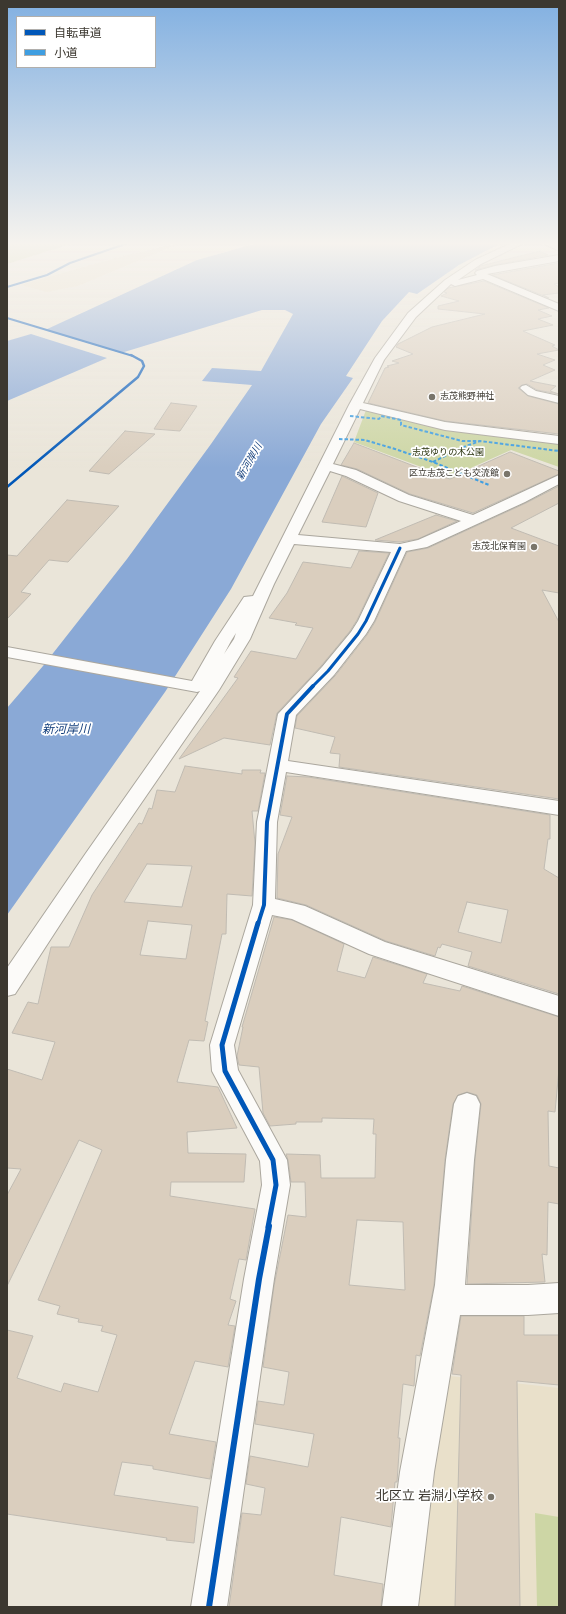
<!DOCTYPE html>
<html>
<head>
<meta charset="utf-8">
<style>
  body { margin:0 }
  #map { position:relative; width:566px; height:1614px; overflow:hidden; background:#eae5d9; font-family:"Nunito Sans","Noto Sans JP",sans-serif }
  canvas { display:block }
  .frame { position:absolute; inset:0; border:8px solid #3c3830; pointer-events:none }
  .legend { position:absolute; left:16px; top:16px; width:140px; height:52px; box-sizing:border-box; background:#fff; border:1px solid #b1afac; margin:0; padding:5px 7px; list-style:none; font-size:12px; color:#3c3830 }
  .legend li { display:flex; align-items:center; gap:8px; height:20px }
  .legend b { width:20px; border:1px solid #b1afac }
</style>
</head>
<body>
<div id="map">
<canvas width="566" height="1614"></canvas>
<div class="frame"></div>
<ul class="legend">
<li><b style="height:5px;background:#0057b8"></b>自転車道</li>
<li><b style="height:5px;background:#3f9ee1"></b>小道</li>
</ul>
</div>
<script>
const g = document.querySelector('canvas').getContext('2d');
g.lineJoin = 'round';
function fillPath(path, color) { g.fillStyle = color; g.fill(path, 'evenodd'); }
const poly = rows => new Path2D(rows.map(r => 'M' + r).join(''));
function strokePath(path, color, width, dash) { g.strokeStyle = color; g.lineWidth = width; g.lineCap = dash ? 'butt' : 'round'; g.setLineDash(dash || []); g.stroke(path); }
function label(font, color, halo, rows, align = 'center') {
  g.font = font + ' "Nunito Sans","Noto Sans JP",sans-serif'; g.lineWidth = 3.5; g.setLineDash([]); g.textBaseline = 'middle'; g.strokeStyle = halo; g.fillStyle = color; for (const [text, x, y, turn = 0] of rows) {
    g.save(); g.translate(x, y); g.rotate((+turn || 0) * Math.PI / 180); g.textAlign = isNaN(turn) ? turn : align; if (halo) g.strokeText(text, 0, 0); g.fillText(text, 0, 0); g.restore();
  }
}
fillPath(poly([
  [183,242,78,286,47,292,20,285,115,258],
  [441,1375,559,1388,559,1607,408,1607]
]), '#e9e0ca');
fillPath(poly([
  [7,242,77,242,7,264],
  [366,410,559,443,559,467,511,450,464,471,489,482,478,488,354,442],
  [535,1513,559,1517,559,1607,537,1607]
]), '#cdd6a5');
fillPath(poly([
  [261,242,503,242,459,265,417,294,409,292,382,321,346,376,353,378,321,424,231,589,165,692,7,915,7,708,43,666,127,559,211,444,252,385,202,381,212,368,261,371,293,314,285,310,262,310,121,353,45,330,197,260],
  [31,334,107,358,7,401,7,341]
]), '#8aa9d6');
const building = poly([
  [540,251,548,255,495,265,475,270,480,268,478,268,480,266,540,251],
  [559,263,559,283,554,284,559,287,559,293,543,295,549,298,492,275,559,263],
  [484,281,549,308,538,310,552,316,538,319,553,325,523,331,555,345,552,346,559,350,537,354,555,360,543,365,555,370,530,381,556,386,550,391,559,394,537,390,527,384,522,385,518,388,528,396,559,404,559,434,445,421,368,403,385,368,389,367,387,366,399,363,392,361,413,354,396,347,398,344,432,327,485,314,438,309,438,306,459,301,441,296,447,293,444,292,448,288,484,281],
  [171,403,197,406,180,431,154,429,171,403],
  [125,431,155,434,109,474,89,471,125,431],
  [354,443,440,476,450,479,510,452,559,471,559,474,473,513,410,494,357,469,341,465,354,443],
  [342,476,378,493,366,527,322,522,342,476],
  [559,486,559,503,511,528,559,546,559,593,542,590,559,622,559,799,339,767,340,754,330,753,335,737,295,728,297,716,335,676,367,635,375,622,407,552,428,548,526,503,559,486],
  [67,500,119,506,68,562,49,560,21,592,31,594,7,619,7,555,17,556,67,500],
  [436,515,457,521,418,539,400,542,375,540,436,515],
  [359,551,389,553,357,620,350,631,321,666,277,713,270,745,224,738,179,759,238,678,234,677,251,651,296,659,313,628,295,625,297,623,269,618,287,593,303,562,351,568,359,551],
  [185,766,242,774,242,770,261,770,260,773,265,773,258,811,252,811,255,843,252,896,227,894,226,934,222,934,205,1021,208,1022,204,1041,189,1040,177,1082,218,1087,237,1128,187,1132,188,1153,246,1154,244,1182,171,1182,170,1196,255,1209,246,1260,239,1259,230,1299,236,1301,228,1325,235,1326,228,1367,195,1361,169,1434,216,1442,210,1479,153,1469,153,1466,122,1462,114,1495,198,1507,194,1543,166,1540,167,1538,7,1514,7,1330,33,1336,17,1378,61,1392,64,1383,98,1392,117,1335,101,1331,103,1326,78,1322,79,1319,57,1314,60,1306,38,1300,102,1150,79,1140,7,1286,7,1195,21,1169,7,1168,7,1069,42,1080,55,1042,12,1033,28,1002,38,1004,51,947,69,947,92,895,139,823,142,824,149,808,152,809,157,790,175,792,185,766],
  [147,864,192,866,182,907,124,902,147,864],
  [148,921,192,925,186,959,140,955,148,921],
  [287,776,308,777,550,815,550,839,548,839,544,869,559,878,559,994,468,966,472,952,442,944,440,948,438,947,435,956,386,941,306,905,277,898,278,854,292,817,280,815,287,776],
  [467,902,508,910,501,943,458,932,467,902],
  [274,917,292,920,344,944,337,971,365,978,373,957,427,974,423,983,460,991,462,986,559,1017,559,1069,555,1112,548,1111,549,1166,559,1168,559,1204,548,1202,547,1255,542,1254,545,1282,467,1284,475,1160,481,1104,477,1095,467,1092,458,1095,453,1104,445,1160,434,1285,420,1356,416,1355,414,1386,403,1384,398,1438,400,1438,397,1482,395,1482,391,1527,341,1517,334,1575,383,1584,381,1607,229,1607,242,1513,261,1515,265,1488,246,1484,250,1456,308,1467,314,1434,255,1424,258,1401,284,1405,289,1372,263,1367,274,1286,288,1215,306,1217,305,1182,291,1182,288,1160,286,1154,320,1155,321,1178,375,1178,376,1134,373,1134,374,1119,322,1118,322,1122,296,1122,296,1124,270,1126,263,1113,259,1067,239,1065,237,1056,243,1027,242,1027,274,917],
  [357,1220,403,1222,405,1290,349,1285,357,1220],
  [461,1316,524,1316,524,1335,559,1335,559,1385,517,1381,520,1607,455,1607,461,1375,452,1374,461,1316]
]);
fillPath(building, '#dacebe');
strokePath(building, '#c0bbb2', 1);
const minor = poly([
  [514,242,526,242,481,264,458,280,477,275,475,273,477,271,495,266,559,255,559,261,487,274,559,304,559,311,483,279,455,286,451,284,416,317,384,360,363,403,445,422,559,436,559,444,445,430,360,409,333,464,356,470,409,495,473,515,559,475,559,484,525,502,427,547,406,551,374,621,366,634,334,675,296,715,288,761,559,801,559,815,286,772,277,822,275,899,305,906,385,942,559,996,559,1016,369,954,292,919,272,915,234,1045,238,1070,287,1160,290,1185,274,1279,227,1607,191,1607,244,1279,262,1185,260,1161,212,1071,210,1045,253,905,257,822,278,714,322,667,351,632,358,621,391,552,294,544,274,584,250,639,219,690,100,863,15,994,7,996,7,968,86,853,200,691,197,692,7,657,7,647,192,681,215,641,244,597,253,596,349,405,375,358,408,313,445,280,475,260,514,242],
  [330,471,346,476,399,501,461,521,418,540,400,544,298,535,330,471],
  [236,633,234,639,224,654,231,641,236,633],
  [541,242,552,242,559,245,559,251,541,242],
  [526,385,536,391,559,396,559,403,528,395,520,388,522,386,526,385],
  [467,1093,476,1096,480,1104,474,1160,465,1285,528,1285,559,1283,559,1313,528,1315,460,1315,434,1472,418,1607,382,1607,400,1472,435,1285,446,1160,454,1104,458,1096,467,1093]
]);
strokePath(minor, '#aba79e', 2);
fillPath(minor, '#fcfbf9');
strokePath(poly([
  [350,416,379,419,381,416,401,420,401,425,462,441,480,441],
  [339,439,365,440,395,449,433,462,489,485],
  [433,462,461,448,480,441,559,451]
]), '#3f9ee1', 2, [3.5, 2]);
strokePath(poly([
  [7,287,47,275,70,263,131,242],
  [7,318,133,356]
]), '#0057b8', 2);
strokePath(poly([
  [7,487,138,377,144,366,142,361,131,355]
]), '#0057b8', 2.5);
strokePath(poly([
  [312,687,328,671,358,634,366,621,400,548]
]), '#0057b8', 3);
strokePath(poly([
  [258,924,264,905,267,822,287,714,313,686]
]), '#0057b8', 4);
strokePath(poly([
  [258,923,222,1045,225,1071,273,1160,276,1185,268,1227]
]), '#0057b8', 5);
strokePath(poly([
  [209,1607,259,1279,269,1226]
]), '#0057b8', 6);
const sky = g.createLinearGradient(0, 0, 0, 468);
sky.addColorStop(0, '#82b0e1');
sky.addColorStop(0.52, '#f6f3ee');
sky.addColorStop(1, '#f6f3ee00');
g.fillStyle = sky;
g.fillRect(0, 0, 566, 468);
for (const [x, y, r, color] of [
  [432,397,4,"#79756b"],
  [507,474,4,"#79756b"],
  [534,547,4,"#79756b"],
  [491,1497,4,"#79756b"]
]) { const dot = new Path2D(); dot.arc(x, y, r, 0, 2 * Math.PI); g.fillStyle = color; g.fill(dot); strokePath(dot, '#fff', 1.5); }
label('9px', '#3c3830', '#fff', [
  ["志茂熊野神社",440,397,"left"],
  ["区立志茂こども交流館",499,474],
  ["志茂北保育園",526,547]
], 'right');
label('9px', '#27300a', '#fff', [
  ["志茂ゆりの木公園",448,453]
]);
label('italic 10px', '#113d7b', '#fff', [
  ["新河岸川",250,462,-60]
]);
label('italic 12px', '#113d7b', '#fff', [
  ["新河岸川",66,730]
]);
label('13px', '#3c3830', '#fff', [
  ["北区立 岩淵小学校",483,1497]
], 'right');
</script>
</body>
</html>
